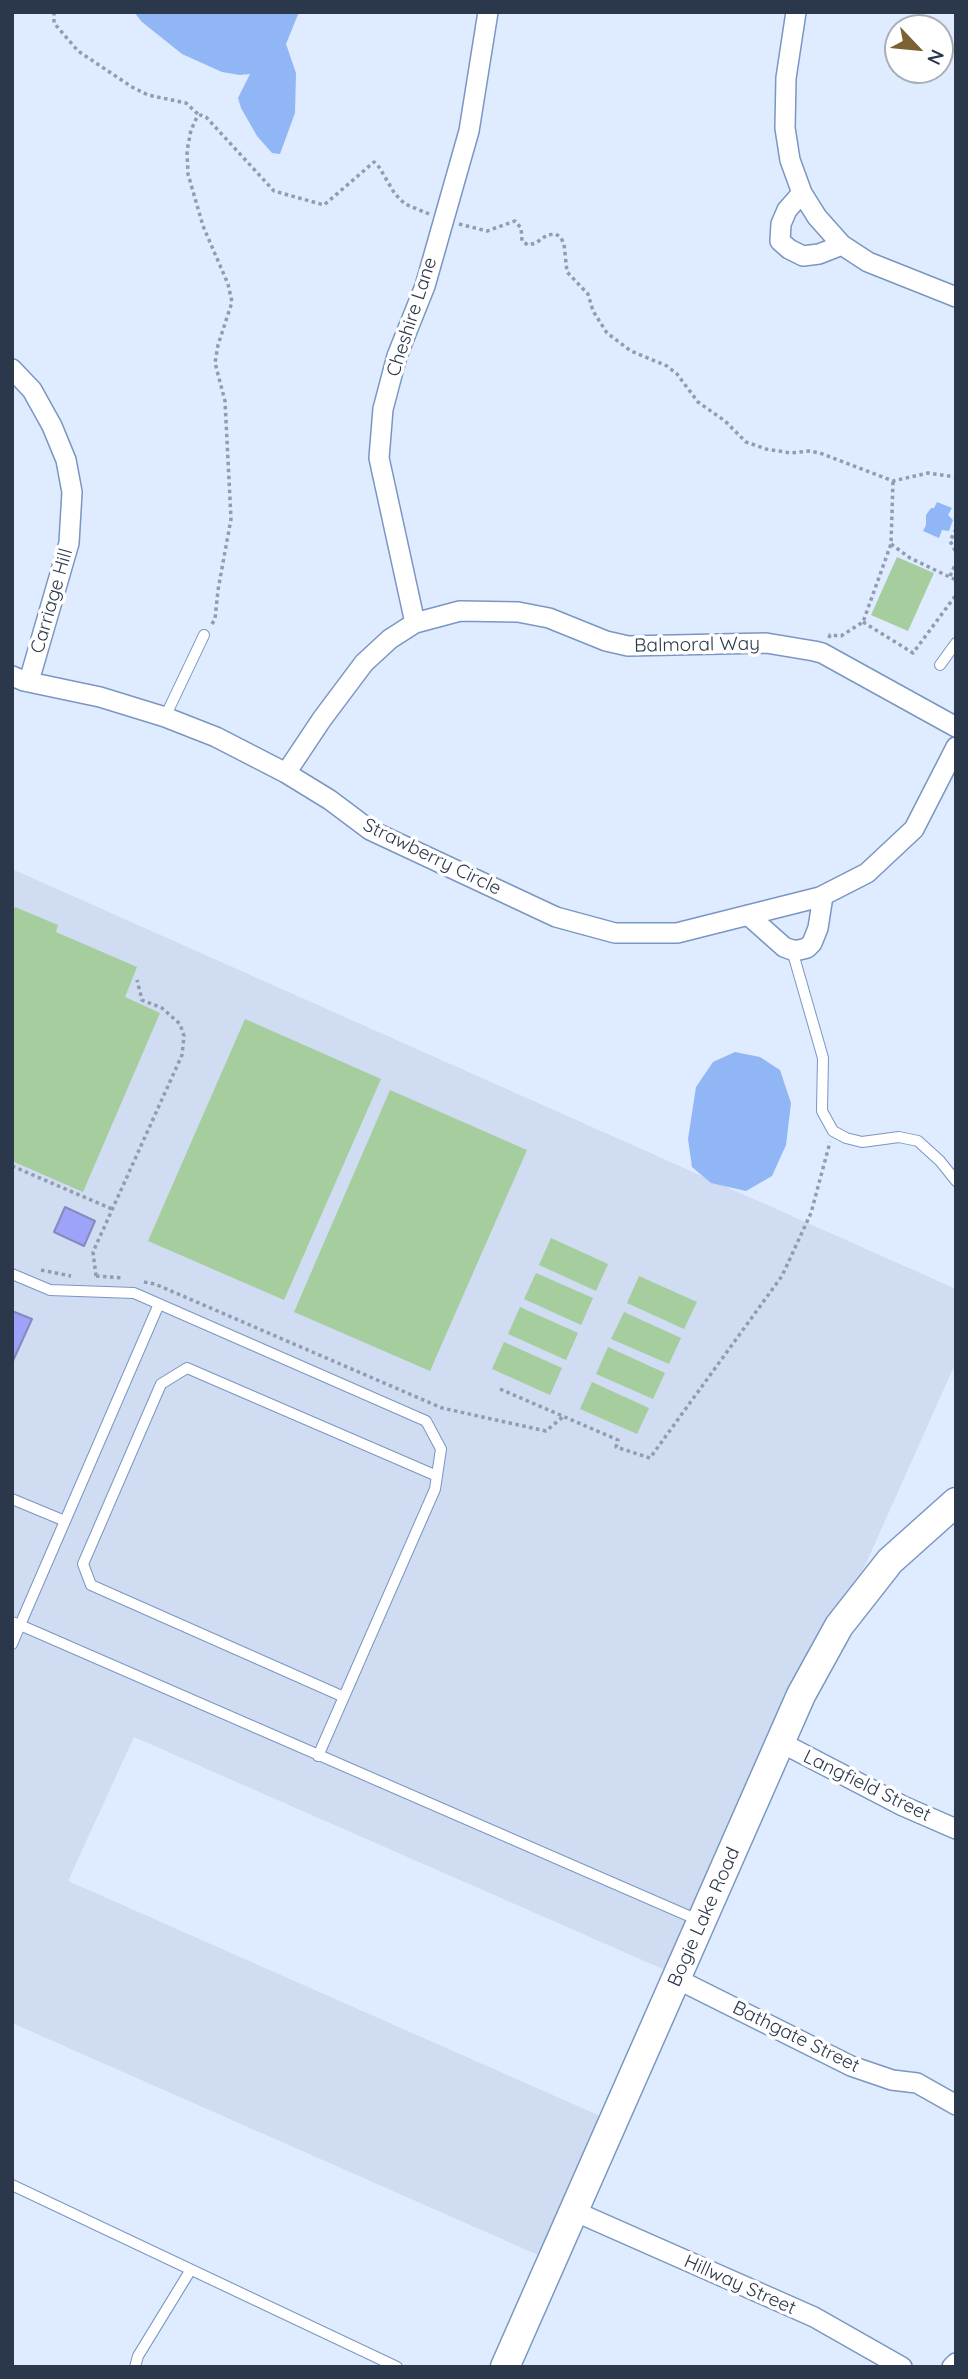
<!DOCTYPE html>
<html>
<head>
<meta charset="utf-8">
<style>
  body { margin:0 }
  #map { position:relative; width:968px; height:2379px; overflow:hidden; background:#dfebfe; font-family:Quicksand,sans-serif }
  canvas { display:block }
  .frame { position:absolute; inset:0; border:14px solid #2b374a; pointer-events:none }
  .north { position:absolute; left:884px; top:14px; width:70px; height:70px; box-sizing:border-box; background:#fff; border:2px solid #aaafb7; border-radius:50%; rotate:116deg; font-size:19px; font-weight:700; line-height:28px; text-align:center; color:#2b374a }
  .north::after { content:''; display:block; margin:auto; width:24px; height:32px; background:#7b6133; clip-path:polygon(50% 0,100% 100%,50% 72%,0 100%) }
</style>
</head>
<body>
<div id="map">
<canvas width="968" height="2379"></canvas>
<div class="frame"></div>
<div class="north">N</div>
</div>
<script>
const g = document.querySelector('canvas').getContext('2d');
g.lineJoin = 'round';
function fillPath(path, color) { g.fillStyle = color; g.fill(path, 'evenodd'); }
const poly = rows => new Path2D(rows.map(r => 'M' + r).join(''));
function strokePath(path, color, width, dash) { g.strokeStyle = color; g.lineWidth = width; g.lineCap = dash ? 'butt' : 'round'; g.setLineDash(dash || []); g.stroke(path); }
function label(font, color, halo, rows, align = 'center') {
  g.font = font + ' Quicksand,sans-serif'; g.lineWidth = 7; g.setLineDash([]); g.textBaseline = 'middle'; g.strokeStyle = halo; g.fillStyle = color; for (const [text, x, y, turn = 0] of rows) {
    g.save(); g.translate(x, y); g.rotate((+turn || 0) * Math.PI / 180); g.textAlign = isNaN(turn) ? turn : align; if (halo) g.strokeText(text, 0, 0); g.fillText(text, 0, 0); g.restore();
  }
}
fillPath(poly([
  [12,869,956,1289,956,1362,681,1977,134,1737,68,1881,616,2123,554,2262,12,2023]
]), '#cfdcf2');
fillPath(poly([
  [897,557,934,573,908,631,871,615],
  [15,907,58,925,56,932,137,967,125,997,160,1013,83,1192,12,1161,12,913],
  [245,1019,381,1079,284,1300,148,1241],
  [390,1090,527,1150,430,1371,294,1312],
  [551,1238,608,1264,596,1291,539,1265],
  [536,1273,593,1298,581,1325,524,1299],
  [639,1276,697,1302,684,1329,627,1303],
  [520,1307,578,1333,566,1360,508,1334],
  [624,1312,681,1338,669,1364,611,1339],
  [504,1342,562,1368,550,1395,492,1369],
  [608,1347,665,1373,653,1399,596,1374],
  [592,1382,649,1408,637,1434,580,1409]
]), '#a6cd9d');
fillPath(poly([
  [134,12,299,12,286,44,296,73,295,113,280,154,272,153,257,136,241,108,238,98,250,74,240,75,222,72,182,54,142,22],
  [937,502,952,508,948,515,953,520,949,531,942,530,939,538,923,531,926,525,926,515,931,508,934,508],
  [735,1052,760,1057,780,1070,791,1103,786,1145,772,1176,746,1191,711,1183,692,1167,688,1139,696,1087,713,1062]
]), '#90b6f5');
const building = poly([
  [65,1207,95,1221,84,1246,54,1232,65,1207],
  [12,1311,32,1319,12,1363,12,1311]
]);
fillPath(building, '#9ea3fa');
strokePath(building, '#868bbd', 2);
const service = poly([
  [940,665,956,643],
  [165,717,204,635],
  [792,950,823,1058,822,1111,833,1131,846,1138,862,1142,899,1137,918,1141,940,1161,956,1181],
  [12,1274,50,1290,134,1293,426,1421,441,1449,435,1489,318,1756],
  [12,1499,65,1521],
  [12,1622,20,1625,159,1304],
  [12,1644,20,1625,698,1920],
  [344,1697,91,1585,83,1564,161,1384,187,1368,437,1476],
  [12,2185,397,2367],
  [135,2367,138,2356,190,2271]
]);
const minor = poly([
  [796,12,786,78,785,128,790,160,802,193,817,217,842,245,868,262,956,297],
  [802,193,787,210,781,224,780,241,789,249,803,256,819,254,842,245],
  [12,369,32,390,52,426,66,460,72,492,69,543,29,681],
  [415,623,379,458,383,409,397,356,425,286,469,131,488,12],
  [12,676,24,681,100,697,165,717,216,737,286,773,330,800,370,830,556,917,615,933,677,933,820,897,867,873,914,829,956,747],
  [286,773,322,719,364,663,390,639,415,623,460,611,518,612,549,618,606,641,628,646,766,643,814,651,822,653,956,727],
  [748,915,784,947,792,950,799,950,807,948,812,943,818,928,823,896],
  [780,1742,903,1806,956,1829],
  [677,1979,851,2066,892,2080,917,2083,956,2105],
  [574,2211,814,2317,902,2367],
  [952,2367,956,2363]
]);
const secondary = poly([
  [505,2367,801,1695,839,1626,890,1561,956,1502]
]);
strokePath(service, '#7a96c3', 12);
strokePath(minor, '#7a96c3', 22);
strokePath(secondary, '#7a96c3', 31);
strokePath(poly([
  [54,12,54,23,78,51,132,87,148,95,186,103,200,116],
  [459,224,487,231,515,221,521,228,522,241,528,245,536,243,547,235,556,234,561,238,564,244,567,272,588,294,593,311,607,333,631,351,667,366,677,374,698,402,725,421,746,442,766,449,791,453,809,451,820,453,893,481,928,473,956,477],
  [956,529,950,541,956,552],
  [891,544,910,558,956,580],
  [950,576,956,563],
  [863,622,913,653,956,595],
  [212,624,215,619,218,590,231,519,225,401,215,363,218,345,232,302,228,284,203,226,188,174,187,151,191,130,197,117,201,115,206,117,274,191,324,205,374,162,379,167,395,194,405,204,429,214],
  [829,638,830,635,841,636,863,622,891,544,893,481],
  [12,1166,112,1209],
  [41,1270,71,1276],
  [96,1276,123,1278],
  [96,1276,93,1252,182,1055,184,1036,180,1024,162,1008,142,1000,137,980],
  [144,1282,155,1284,442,1408,546,1431,564,1416],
  [500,1389,618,1440,616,1447,650,1458,782,1276,811,1213,830,1142]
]), '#909caf', 3.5, [3.5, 3.5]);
strokePath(service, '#fff', 10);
strokePath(minor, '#fff', 19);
strokePath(secondary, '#fff', 28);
label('19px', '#2b374a', '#fff', [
  ["Cheshire Lane",412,317,-72],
  ["Carriage Hill",52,601,-74],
  ["Balmoral Way",697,645,-1],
  ["Strawberry Circle",432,857,26],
  ["Langfield Street",867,1786,26],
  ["Bogie Lake Road",704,1917,-66],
  ["Bathgate Street",796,2037,26],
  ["Hillway Street",740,2285,24]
]);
</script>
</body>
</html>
